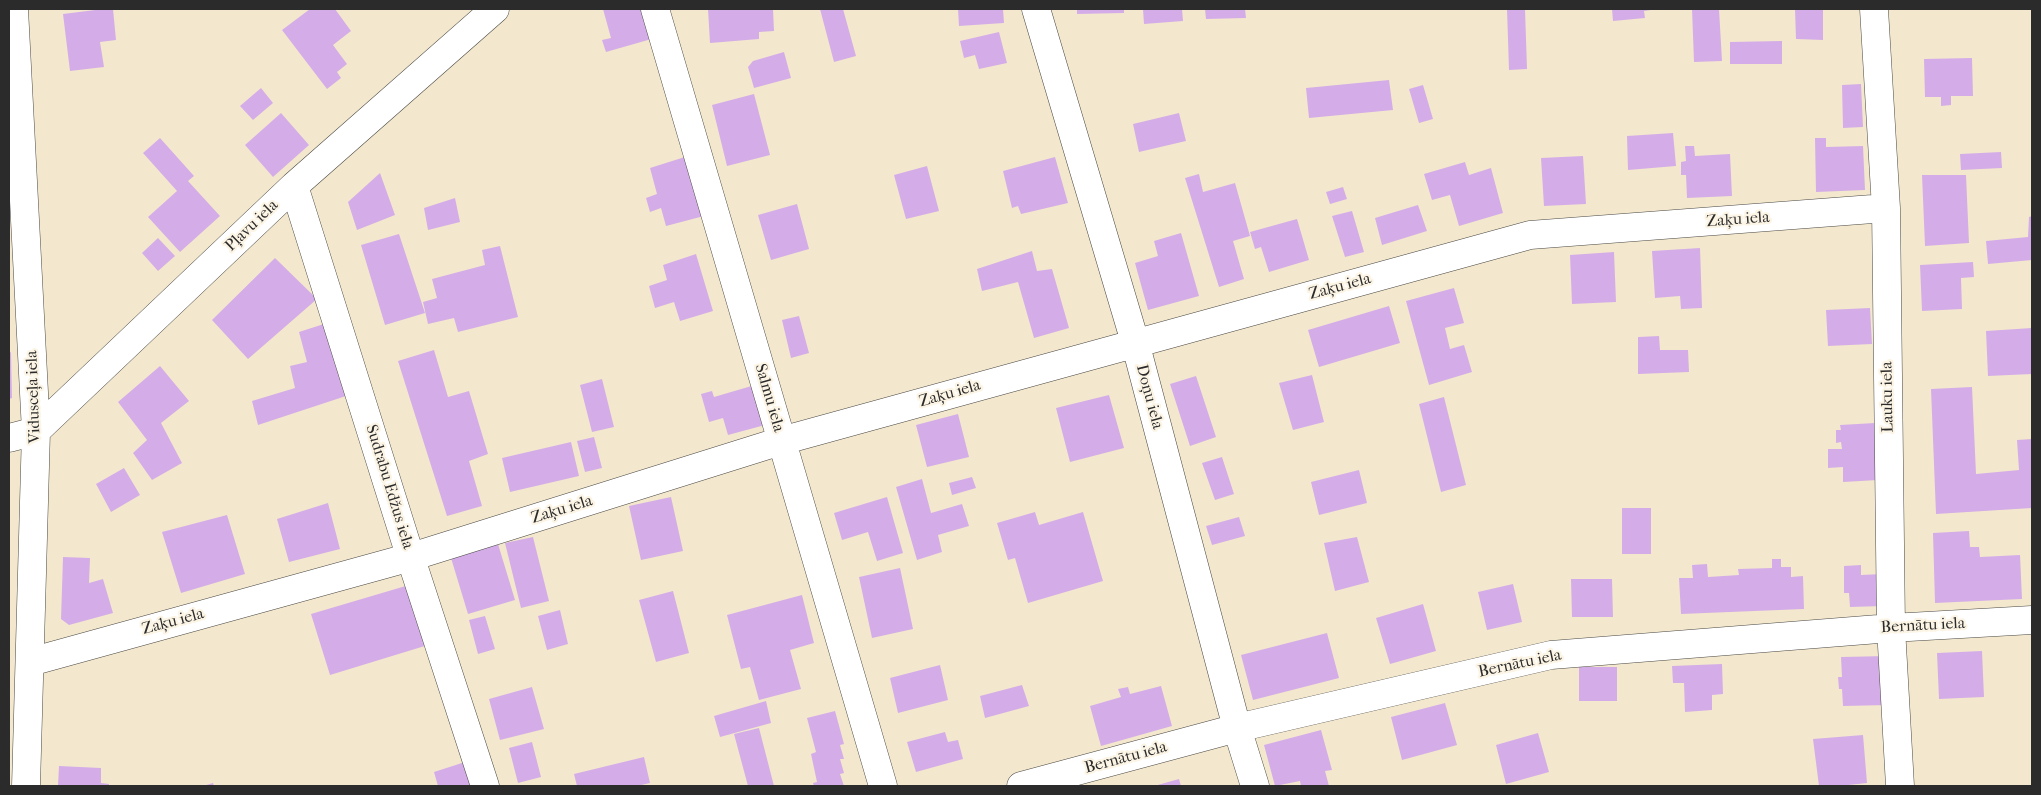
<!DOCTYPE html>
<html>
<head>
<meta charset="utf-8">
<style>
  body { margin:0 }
  #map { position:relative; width:2041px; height:795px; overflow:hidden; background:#f3e8cd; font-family:"IM FELL French Canon",serif }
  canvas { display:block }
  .frame { position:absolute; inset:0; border:10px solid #2b2b2b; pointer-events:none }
</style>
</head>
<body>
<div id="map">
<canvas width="2041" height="795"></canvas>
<div class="frame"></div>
</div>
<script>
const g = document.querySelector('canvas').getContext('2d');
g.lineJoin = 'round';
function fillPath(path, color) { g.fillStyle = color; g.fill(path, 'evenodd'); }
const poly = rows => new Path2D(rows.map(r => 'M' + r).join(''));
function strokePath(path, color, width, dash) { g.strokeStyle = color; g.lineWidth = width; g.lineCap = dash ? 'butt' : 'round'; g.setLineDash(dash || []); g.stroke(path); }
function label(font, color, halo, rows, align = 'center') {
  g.font = font + ' "IM FELL French Canon",serif'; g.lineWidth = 4.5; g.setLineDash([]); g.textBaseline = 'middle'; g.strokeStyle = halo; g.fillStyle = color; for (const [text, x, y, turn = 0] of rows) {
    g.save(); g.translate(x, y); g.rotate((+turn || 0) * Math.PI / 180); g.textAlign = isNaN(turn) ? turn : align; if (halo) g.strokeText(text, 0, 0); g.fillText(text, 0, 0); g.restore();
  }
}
fillPath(poly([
  [103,9,113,9,116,40,100,42,104,67,70,71,63,14],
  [310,9,335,9,351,31,333,45,347,64,337,72,341,78,327,89,282,30],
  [603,9,646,9,655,38,606,52,602,40,611,38],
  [708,9,773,9,774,31,759,32,759,39,710,43],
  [820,9,843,9,856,56,834,62],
  [958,9,1003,9,1004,23,959,26],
  [1077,9,1124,9,1124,13,1077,14],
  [1143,9,1182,9,1183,21,1144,24],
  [1205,9,1245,9,1246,18,1206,19],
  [1507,9,1525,9,1527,69,1509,70],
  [1612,9,1651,9,1651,10,1644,11,1645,18,1613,21],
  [1692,9,1719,9,1722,61,1694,62],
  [1795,9,1823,9,1823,40,1796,39],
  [999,32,1007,63,979,69,975,55,964,58,960,41],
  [1782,41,1782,64,1730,64,1730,42],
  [784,52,791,78,754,88,748,67,753,61],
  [1972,58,1973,96,1951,96,1951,105,1941,106,1941,97,1925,97,1924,59],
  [1389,80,1393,110,1309,118,1306,88],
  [1861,84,1863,127,1843,128,1842,85],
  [1423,85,1433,119,1419,123,1409,89],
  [261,88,273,103,253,120,240,106],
  [754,94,770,155,727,166,712,105],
  [281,113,309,145,273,177,245,145],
  [1179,113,1186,141,1139,152,1133,124],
  [1673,133,1676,166,1628,170,1627,136],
  [160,138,194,176,188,181,220,216,180,252,148,217,177,191,143,153],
  [1815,138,1826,138,1826,147,1863,146,1865,190,1816,192],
  [1685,146,1694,146,1695,156,1730,154,1732,196,1687,198,1686,175,1681,175,1681,162,1686,161],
  [2001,152,2002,168,1961,170,1960,154],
  [688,156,704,216,666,226,661,208,650,212,646,198,657,194,650,168],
  [1583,156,1586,204,1544,206,1541,158],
  [1055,157,1068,203,1021,214,1018,206,1012,208,1003,171],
  [1465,162,1469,175,1491,168,1503,213,1459,226,1450,195,1432,200,1424,174],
  [927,166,939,211,906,219,894,175],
  [380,173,395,215,357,230,348,202],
  [1199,174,1203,192,1235,183,1250,236,1233,241,1244,279,1219,287,1185,178],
  [1922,175,1966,175,1969,243,1925,246],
  [1343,187,1347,199,1330,204,1326,192],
  [455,198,460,222,428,230,424,208],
  [797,204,809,249,771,260,758,215],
  [1418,205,1427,231,1382,245,1375,218],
  [1352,211,1364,252,1345,257,1332,216],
  [2032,216,2032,260,1988,264,1986,241,2028,237,2029,217],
  [1297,219,1309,260,1269,272,1261,247,1255,249,1250,232],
  [1181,233,1199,296,1148,310,1135,263,1158,256,1154,241],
  [399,234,425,313,385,325,361,245],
  [158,238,175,256,158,271,142,253],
  [500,246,518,317,458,332,454,318,428,324,423,302,437,298,432,279,485,265,482,250],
  [1700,248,1702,308,1681,309,1680,296,1655,298,1652,251],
  [1032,251,1037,271,1052,269,1069,328,1034,338,1018,282,982,291,977,269],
  [1614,252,1616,302,1572,304,1570,255],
  [696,254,713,311,680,321,674,302,655,308,649,286,667,280,663,265],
  [275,258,317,299,248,359,212,320],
  [1973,262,1974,277,1961,278,1962,309,1922,311,1920,265],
  [1454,288,1464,323,1445,328,1450,349,1464,345,1472,372,1429,385,1406,301],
  [1389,306,1400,343,1319,367,1308,330],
  [1870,308,1872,344,1828,346,1826,310],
  [799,316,809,353,791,358,782,320],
  [327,323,349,395,258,425,252,401,295,388,290,366,307,362,299,332],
  [2032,328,2032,374,1988,376,1986,331],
  [1659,336,1660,350,1688,350,1689,372,1638,374,1638,337],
  [434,350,448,397,469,391,488,454,469,461,482,506,447,516,398,361],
  [11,352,12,398,9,399,9,353],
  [160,366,189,401,161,423,182,463,152,480,133,453,147,440,118,402],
  [1312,375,1324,422,1293,430,1279,383],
  [1196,376,1216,437,1190,446,1170,384],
  [602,379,614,427,592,432,580,385],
  [755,385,765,425,728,435,723,418,709,422,701,394,712,391,714,397],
  [1972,387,1976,474,2019,470,2017,440,2032,439,2032,508,1936,514,1931,389],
  [1109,395,1124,448,1070,462,1056,408],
  [1444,397,1466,485,1441,492,1419,404],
  [958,414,969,457,927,467,916,425],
  [1875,423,1878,480,1843,482,1843,467,1828,468,1828,449,1842,449,1841,442,1836,443,1836,430,1841,430,1840,425],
  [594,437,602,468,585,472,577,441],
  [571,442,579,476,510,492,502,458],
  [1222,457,1234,494,1215,500,1202,463],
  [124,468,140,495,111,512,96,484],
  [1359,470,1367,503,1319,515,1311,482],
  [972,477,976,488,952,495,949,483],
  [922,479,931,513,962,504,969,526,938,535,942,552,917,560,896,487],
  [671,497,683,551,641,560,629,506],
  [887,497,903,553,877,561,868,532,842,540,834,513],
  [328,503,340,549,289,562,277,519],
  [1622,508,1651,508,1651,554,1622,554],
  [1035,512,1039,525,1083,512,1103,581,1028,603,1015,558,1008,560,997,523],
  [227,515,245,574,181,593,162,532],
  [1239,517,1245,536,1212,545,1206,526],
  [1969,531,1970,547,1979,547,1980,557,2020,555,2022,599,1935,603,1933,533],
  [533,537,549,601,521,608,505,543],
  [1357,537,1369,582,1335,591,1324,543],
  [498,544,515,600,468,614,451,558],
  [63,557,90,558,89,583,103,579,113,613,69,625,61,619],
  [1772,559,1781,559,1781,567,1791,567,1791,577,1803,576,1804,609,1681,614,1679,578,1693,578,1692,565,1707,564,1708,577,1739,575,1738,569,1772,568],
  [1861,565,1861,575,1882,574,1883,606,1850,607,1849,593,1844,593,1844,566],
  [900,568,913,629,872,638,859,577],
  [1571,579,1612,579,1613,617,1572,617],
  [1513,584,1522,622,1487,630,1478,592],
  [409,585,428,645,330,675,311,614],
  [673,591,689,653,656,662,639,600],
  [802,595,814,643,790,650,801,689,759,700,750,667,741,669,727,615],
  [1423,604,1436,651,1390,664,1376,618],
  [560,610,568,644,547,650,538,616],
  [485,616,495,649,478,654,469,620],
  [1327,633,1339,678,1253,700,1241,655],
  [1982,651,1984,697,1939,699,1937,653],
  [1887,656,1889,705,1843,706,1842,689,1839,689,1838,677,1842,677,1841,657],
  [1722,664,1723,694,1712,695,1712,710,1685,712,1684,683,1673,683,1672,666],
  [940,665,948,700,898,713,890,678],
  [1579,667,1617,667,1617,701,1579,701],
  [1022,685,1029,706,985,718,980,696],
  [1161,686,1172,726,1101,746,1090,706,1121,697,1118,689,1128,687,1130,694],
  [532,687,544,729,500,740,489,699],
  [766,701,771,723,720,737,714,716],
  [1445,703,1457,745,1402,760,1391,717],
  [835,711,844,744,840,745,844,759,840,759,844,773,840,774,844,786,814,786,813,783,817,782,811,754,816,752,807,718],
  [759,728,774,786,748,786,734,734],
  [1321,730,1332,770,1325,771,1329,786,1301,786,1300,781,1275,786,1264,745],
  [945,732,948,742,958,740,963,759,916,772,907,742],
  [1538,733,1549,772,1506,784,1496,745],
  [1863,735,1867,783,1839,786,1819,786,1813,739],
  [532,742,541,777,518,783,509,748],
  [644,757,650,783,637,786,577,786,574,774],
  [465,762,473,786,438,786,434,772],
  [59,766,101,768,101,783,109,784,109,786,58,786],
  [1179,779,1181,786,1154,786],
  [213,783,214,786,203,786]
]), '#d4ade8');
const minor = poly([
  [14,9,36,431,26,786],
  [655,9,883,786],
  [1036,9,1135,342,1237,728,1255,786],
  [1874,9,1886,208,1891,628,1900,786],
  [294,186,413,565,485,786],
  [9,438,36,431,294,186,495,9],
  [30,662,411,557,781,441,1530,235,1886,208],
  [1021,786,1237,728,1551,655,1891,628,2032,620]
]);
strokePath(minor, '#494743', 29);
strokePath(minor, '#fff', 28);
label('16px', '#2b2b2b', '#fcf5e5', [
  ["Zaķu iela",1738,220,-4],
  ["Pļavu iela",252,226,-44],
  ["Zaķu iela",1340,287,-15],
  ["Zaķu iela",950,394,-16],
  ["Vidusceļa iela",34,397,-92],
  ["Doņu iela",1149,397,75],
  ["Lauku iela",1888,397,-91],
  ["Salmu iela",769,398,74],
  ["Sudrabu Edžus iela",389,487,73],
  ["Zaķu iela",562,510,-17],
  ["Zaķu iela",173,622,-15],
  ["Bernātu iela",1923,626,-3],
  ["Bernātu iela",1520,664,-12],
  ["Bernātu iela",1126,758,-15]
]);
</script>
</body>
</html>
